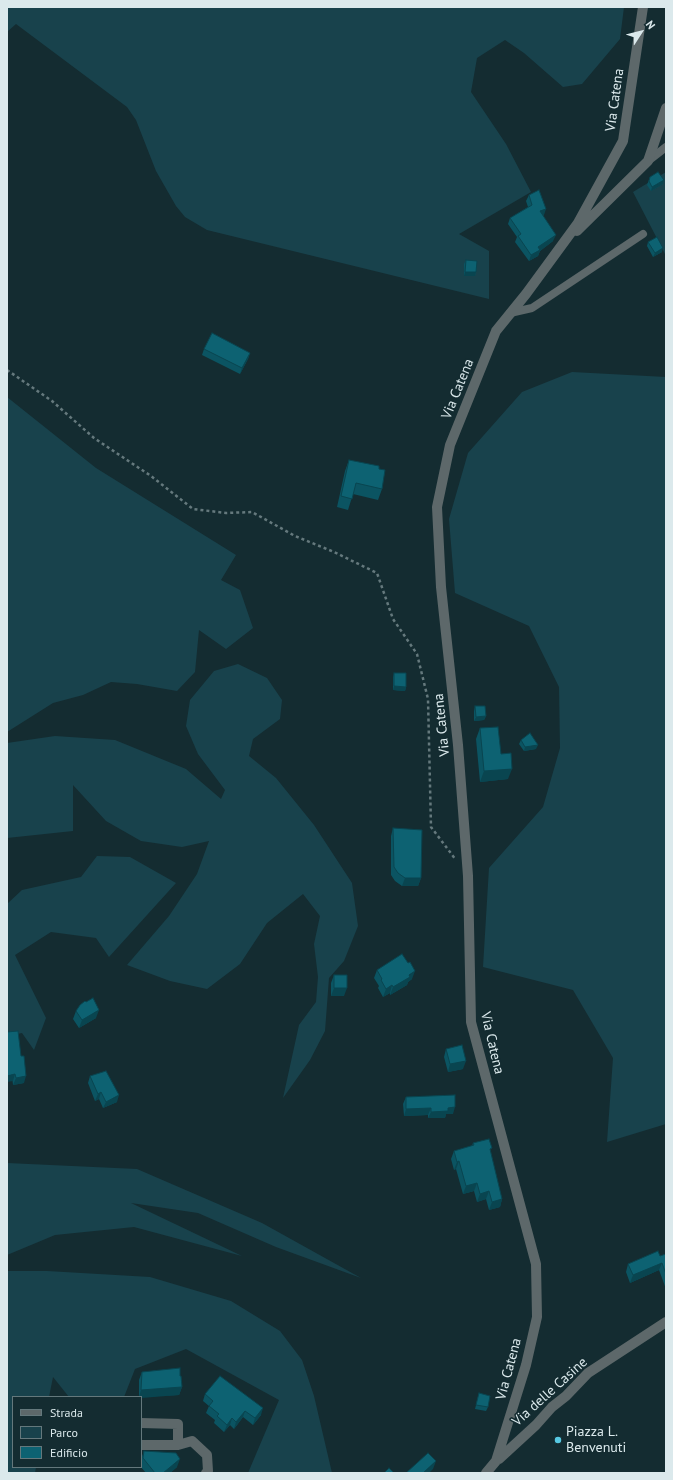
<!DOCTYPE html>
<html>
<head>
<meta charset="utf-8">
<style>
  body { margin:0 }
  #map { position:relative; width:673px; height:1480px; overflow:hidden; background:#142c31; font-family:"PT Sans",sans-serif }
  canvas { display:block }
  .frame { position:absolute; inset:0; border:8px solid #dbe9ec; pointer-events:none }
  .legend { position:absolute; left:12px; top:1396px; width:130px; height:72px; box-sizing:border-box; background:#142c31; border:1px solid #64787c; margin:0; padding:5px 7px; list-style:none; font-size:12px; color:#dbe9ec }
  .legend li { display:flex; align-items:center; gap:8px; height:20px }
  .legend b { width:20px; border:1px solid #64787c }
  .north { position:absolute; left:621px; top:12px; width:40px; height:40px; -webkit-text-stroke:3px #142c31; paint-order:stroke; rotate:54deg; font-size:11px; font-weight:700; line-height:16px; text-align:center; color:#dbe9ec }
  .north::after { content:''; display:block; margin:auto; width:14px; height:18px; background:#dbe9ec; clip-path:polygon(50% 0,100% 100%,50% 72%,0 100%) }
</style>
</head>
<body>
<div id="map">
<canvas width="673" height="1480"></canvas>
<div class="frame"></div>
<ul class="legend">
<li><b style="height:5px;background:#5d686a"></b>Strada</li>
<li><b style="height:11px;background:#18424c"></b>Parco</li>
<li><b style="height:11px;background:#0d6272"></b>Edificio</li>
</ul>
<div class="north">N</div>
</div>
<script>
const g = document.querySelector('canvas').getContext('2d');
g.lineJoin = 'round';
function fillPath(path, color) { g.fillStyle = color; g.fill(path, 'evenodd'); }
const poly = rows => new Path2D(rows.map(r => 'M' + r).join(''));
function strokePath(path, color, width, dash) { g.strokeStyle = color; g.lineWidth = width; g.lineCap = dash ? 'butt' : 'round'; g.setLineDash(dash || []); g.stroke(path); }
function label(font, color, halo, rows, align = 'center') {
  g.font = font + ' "PT Sans",sans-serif'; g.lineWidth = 3; g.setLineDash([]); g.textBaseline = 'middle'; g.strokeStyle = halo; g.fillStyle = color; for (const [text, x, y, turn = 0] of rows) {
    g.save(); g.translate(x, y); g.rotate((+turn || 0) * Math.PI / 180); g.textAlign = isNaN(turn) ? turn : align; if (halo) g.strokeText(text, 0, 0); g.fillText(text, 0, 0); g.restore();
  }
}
fillPath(poly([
  [7,7,624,7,620,39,582,84,563,87,524,53,505,40,477,58,471,92,506,144,531,192,459,234,489,251,489,299,207,230,185,217,176,206,156,171,136,120,127,107,16,24,7,32],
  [666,172,666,256,633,192],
  [572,372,666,377,666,1124,607,1142,613,1058,573,990,483,967,489,868,543,807,560,748,559,687,529,626,455,593,449,519,468,453,522,392],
  [7,397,96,468,236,555,221,580,240,590,253,628,226,649,199,630,195,672,177,691,137,684,111,682,83,695,53,703,7,732],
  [238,664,267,678,282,700,280,719,253,739,249,756,276,778,314,825,352,883,358,926,344,961,329,978,325,1031,310,1060,283,1098,299,1025,316,1002,318,977,314,944,320,916,303,894,267,923,240,964,207,989,170,981,127,965,169,916,197,874,209,841,182,847,141,841,106,821,73,785,73,831,7,838,7,743,55,736,115,740,186,769,221,799,225,790,198,754,186,726,190,700,214,671],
  [97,856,130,857,176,883,109,957,96,938,51,932,15,955,46,1018,34,1050,22,1033,7,1036,7,904,22,890,81,877],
  [7,1163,137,1169,262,1223,361,1278,276,1247,198,1213,131,1203,242,1256,134,1227,55,1235,7,1255],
  [7,1271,47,1271,150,1277,231,1301,280,1331,302,1360,314,1396,332,1473,248,1473,279,1400,186,1349,135,1369,124,1397,69,1397,53,1377,49,1397,13,1397,13,1467,36,1467,35,1473,7,1473]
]), '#18424c');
strokePath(poly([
  [7,370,52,401,94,438,151,476,193,509,226,513,252,512,295,536,334,552,377,573,393,619,417,654,428,699,431,827,456,860]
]), '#65797d', 2.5, [3, 3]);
strokePath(poly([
  [648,161,666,147],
  [510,313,532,308,643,234]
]), '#5d686a', 8);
strokePath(poly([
  [577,231,648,161,666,108],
  [141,1423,178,1424,178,1445,141,1445],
  [178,1445,192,1441,207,1455,208,1471,206,1473],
  [499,1459,536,1425,552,1407,566,1396,588,1373,666,1322],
  [486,1473,496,1461,526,1365,537,1317,536,1264,471,1022,468,876,458,745,441,587,437,507,450,445,496,331,526,294,578,223,623,141,643,7]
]), '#5d686a', 10);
fillPath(poly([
  [650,177,663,184,651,191,647,185],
  [529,195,544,215,543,216,553,241,540,251,538,256,529,261,515,242,517,237,508,224,510,218,528,207,526,201],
  [648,242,662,252,653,257,647,246],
  [466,260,476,272,475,276,464,276,464,264],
  [204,349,250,353,248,359,240,374,202,355],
  [349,460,379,469,382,489,378,500,353,494,348,510,337,507,345,471],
  [394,673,406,687,405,691,393,690,393,677],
  [475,706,486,716,484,720,474,721,474,711],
  [480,728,501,754,508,779,480,782,476,739],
  [521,740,536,749,524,751,519,744],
  [393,828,421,878,418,886,402,886,395,881,391,875,391,836],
  [377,970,412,979,408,982,407,985,390,995,390,993,383,997,378,988,379,986,374,978],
  [334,975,344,996,331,996,331,983],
  [86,1002,96,1018,79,1028,73,1019,76,1011],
  [7,1032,24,1083,13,1085],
  [446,1049,463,1069,448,1072,444,1057],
  [90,1076,117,1102,103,1108,99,1099,95,1101,88,1083],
  [406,1097,453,1114,446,1114,445,1118,428,1118,428,1115,404,1116,403,1104],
  [473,1143,490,1153,502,1199,500,1207,489,1210,486,1199,477,1202,474,1191,463,1194,456,1169,454,1170,451,1159,454,1151,472,1146],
  [666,1254,666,1289,659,1270,630,1283,626,1272,628,1264,660,1256],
  [142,1372,180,1376,182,1387,179,1395,139,1397,139,1380],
  [479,1393,488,1407,486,1411,475,1409],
  [205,1394,261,1415,253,1425,243,1417,234,1429,230,1425,224,1432,214,1423,215,1420,206,1413,209,1406,203,1401],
  [144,1451,177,1467,170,1473,146,1473,141,1467,141,1459]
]), '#0b5462');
fillPath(poly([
  [664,180,663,184,651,191,652,187],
  [546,209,544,215,538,217,540,211],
  [556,235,553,241,540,251,538,256,529,261,531,255,538,247],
  [663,248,662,252,653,257,655,253],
  [465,272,476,272,475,276,464,276],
  [250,353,248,359,240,374,242,368],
  [394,686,406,687,405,691,393,690],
  [486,716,484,720,474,721,476,717],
  [538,745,536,749,524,751,525,747],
  [512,769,508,779,480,782,484,771],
  [405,878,421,878,418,886,402,886],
  [415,971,412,979,408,982,407,985,390,995,393,987],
  [392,985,390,993,383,997,386,989],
  [334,988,347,988,344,996,331,996],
  [99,1010,96,1018,79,1028,82,1020],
  [466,1061,463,1069,448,1072,450,1064],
  [15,1074,13,1081,7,1082,7,1076],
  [26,1076,24,1083,13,1085,16,1078],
  [101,1092,99,1099,95,1101,98,1094],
  [119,1095,117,1102,103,1108,106,1102],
  [455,1107,453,1114,446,1114,445,1118,428,1118,431,1112,448,1108],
  [431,1108,428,1115,404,1116,406,1109],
  [459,1161,456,1169,454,1170,457,1162],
  [477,1183,474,1191,463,1194,466,1186],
  [489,1191,486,1199,477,1202,480,1194],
  [502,1199,500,1207,489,1210,492,1202],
  [662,1263,659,1270,630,1283,633,1275],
  [182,1387,179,1395,141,1398,141,1397,139,1397,141,1390],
  [263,1408,261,1415,253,1425,255,1418],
  [245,1411,243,1417,234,1429,236,1422],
  [232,1418,230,1425,224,1432,227,1425],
  [180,1459,177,1467,170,1473,163,1473],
  [436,1461,433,1469,429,1473,423,1473]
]), '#094550');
const building = poly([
  [658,172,664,180,652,187,649,181,650,177,658,172],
  [539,190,546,209,540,211,556,235,538,247,540,250,531,255,518,236,521,234,510,218,532,205,529,195,539,190],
  [657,237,663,248,655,253,648,242,657,237],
  [466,260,477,261,476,272,465,272,466,260],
  [212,333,250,353,242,368,204,349,212,333],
  [349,460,379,466,379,469,385,470,382,489,356,483,352,499,341,496,349,460],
  [394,673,406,673,406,687,394,686,394,673],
  [475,706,485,706,486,716,476,717,475,706],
  [498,727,501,754,511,753,512,769,484,771,480,728,498,727],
  [530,733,538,745,525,747,521,740,530,733],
  [393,828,422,830,421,878,405,878,398,873,394,867,393,828],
  [402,954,408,963,410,962,415,971,409,975,410,977,393,987,392,985,386,989,381,980,382,979,377,970,402,954],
  [334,975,347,975,347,988,334,988,334,975],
  [93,998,99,1010,82,1020,76,1011,80,1005,85,1001,86,1002,93,998],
  [18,1031,21,1056,24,1056,26,1076,16,1078,15,1074,7,1076,7,1032,18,1031],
  [462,1045,466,1061,450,1064,446,1049,462,1045],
  [106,1071,119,1095,106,1102,101,1092,98,1094,90,1076,106,1071],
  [455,1095,455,1107,448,1108,448,1111,431,1112,431,1108,406,1109,406,1097,455,1095],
  [489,1139,492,1148,490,1149,502,1199,492,1202,489,1191,480,1194,477,1183,466,1186,459,1161,457,1162,454,1151,474,1145,473,1143,489,1139],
  [658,1251,660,1256,666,1254,666,1274,662,1263,633,1275,628,1264,658,1251],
  [180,1368,180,1376,181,1376,182,1387,141,1390,142,1372,180,1368],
  [220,1376,263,1408,255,1418,245,1411,236,1422,232,1418,227,1425,217,1416,219,1414,209,1406,213,1401,205,1394,220,1376],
  [479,1393,490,1396,488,1407,476,1405,479,1393],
  [144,1451,176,1453,180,1459,163,1473,155,1473,143,1458,144,1451],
  [428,1453,436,1461,423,1473,406,1473,428,1453],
  [389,1468,394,1473,384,1473,389,1468]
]);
fillPath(building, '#0d6272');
strokePath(building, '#094550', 1);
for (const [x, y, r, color] of [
  [558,1440,4,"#57c9e2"]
]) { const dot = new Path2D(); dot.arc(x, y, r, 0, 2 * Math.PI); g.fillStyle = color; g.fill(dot); strokePath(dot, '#142c31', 1.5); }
label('14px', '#dbe9ec', '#142c31', [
  ["Via Catena",615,100,-82],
  ["Via Catena",458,389,-68],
  ["Via Catena",442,725,-96],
  ["Via Catena",492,1043,77],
  ["Via Catena",509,1369,-75],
  ["Via delle Casine",550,1392,-42]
]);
label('14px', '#dbe9ec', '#142c31', [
  ["Piazza L.",566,1432],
  ["Benvenuti",566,1448]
], 'left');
</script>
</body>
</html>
